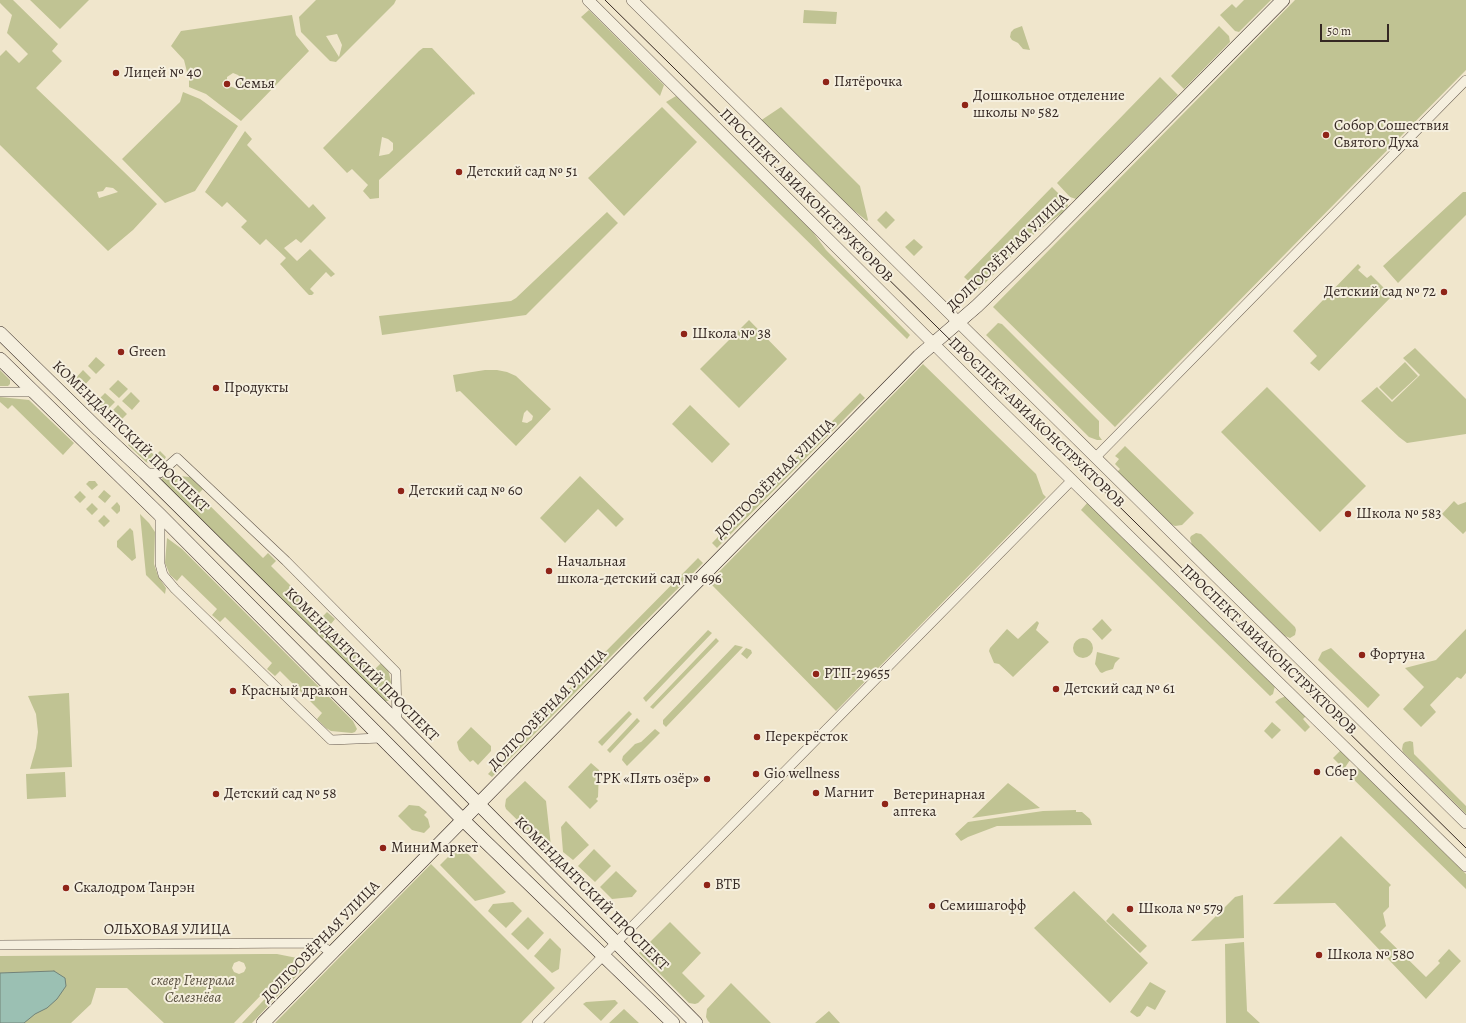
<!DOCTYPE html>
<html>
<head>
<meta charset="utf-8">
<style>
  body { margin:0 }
  #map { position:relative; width:1466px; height:1023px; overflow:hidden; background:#f0e6cc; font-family:Alegreya,serif }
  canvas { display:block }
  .scale { position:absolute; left:1320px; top:24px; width:69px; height:18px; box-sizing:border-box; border:2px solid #352823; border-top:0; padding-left:5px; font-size:12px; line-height:14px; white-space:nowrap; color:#352823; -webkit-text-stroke:3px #f5efde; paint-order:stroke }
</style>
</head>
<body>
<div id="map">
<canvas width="1466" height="1023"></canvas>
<div class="scale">50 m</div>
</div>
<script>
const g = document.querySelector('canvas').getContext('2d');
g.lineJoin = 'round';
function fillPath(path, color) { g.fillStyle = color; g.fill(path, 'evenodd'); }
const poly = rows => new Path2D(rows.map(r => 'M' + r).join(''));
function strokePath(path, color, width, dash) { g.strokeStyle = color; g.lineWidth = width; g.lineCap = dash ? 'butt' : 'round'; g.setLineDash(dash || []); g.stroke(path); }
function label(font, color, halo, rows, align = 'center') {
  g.font = font + ' Alegreya,serif'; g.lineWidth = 4; g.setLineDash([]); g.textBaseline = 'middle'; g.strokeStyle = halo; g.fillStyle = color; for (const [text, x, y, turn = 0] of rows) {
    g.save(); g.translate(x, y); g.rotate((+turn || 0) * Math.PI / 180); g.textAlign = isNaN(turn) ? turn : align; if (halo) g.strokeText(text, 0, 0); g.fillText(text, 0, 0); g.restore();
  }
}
fillPath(poly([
  [0,0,13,0,58,44,52,51,62,61,36,88,122,170,157,204,133,230,108,251,0,145,0,56,6,50,19,63,28,54,7,33,12,15,0,3],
  [106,187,113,188,118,192,99,198,97,192,103,191],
  [30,0,89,0,60,29],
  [316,0,396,0,394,4,336,62,330,61,301,32,299,17],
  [337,34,342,45,339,57,326,36],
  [1244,0,1271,0,1239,32,1235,31,1220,15,1232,4,1236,8],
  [1295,0,1466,0,1466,70,1115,427,993,307],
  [589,10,664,85,660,96,581,17],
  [804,10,837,12,836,24,803,23],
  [292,15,296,35,309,51,241,121,206,94,189,87,189,80,184,60,171,46,181,31],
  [233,73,238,75,241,78,240,85,235,88,229,86,227,82,227,77],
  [1022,26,1030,50,1023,49,1018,43,1012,40,1010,37,1011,32,1014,29],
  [1219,26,1229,36,1230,42,1184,89,1171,76],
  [423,48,432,48,475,93,474,95,473,94,379,180,379,198,370,199,363,191,368,185,352,169,347,173,323,148,419,51],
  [382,137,388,139,393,143,393,150,389,154,379,156],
  [1160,77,1178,95,1076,199,1070,197,1057,183],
  [183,92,200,99,238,126,195,191,165,203,122,159,180,102],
  [676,96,810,228,826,250,910,335,907,339,666,102],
  [662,107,697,142,624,216,588,178],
  [781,107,860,186,868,220,867,221,841,200,760,121],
  [245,131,252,139,247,145,309,208,313,204,326,218,301,243,296,239,284,248,297,261,310,249,335,274,331,277,326,272,310,289,314,293,312,295,309,295,306,292,280,264,286,258,266,239,260,245,241,227,247,221,227,202,222,207,205,192],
  [1052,187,1066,201,1068,206,1062,213,1035,233,978,290,964,277],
  [1463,192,1466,192,1466,215,1398,283,1383,266],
  [886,211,895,220,886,229,877,220],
  [607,212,618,223,526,315,382,335,379,316,511,301,516,298],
  [914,239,923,247,914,256,905,247],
  [1358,264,1361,267,1358,270,1367,278,1371,275,1392,296,1319,371,1310,363,1317,356,1293,331],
  [749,320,787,359,739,408,700,369],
  [998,323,1002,324,1099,421,1099,436,1102,440,1097,440,1089,437,986,335],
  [1415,348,1466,399,1466,434,1407,443,1399,437,1361,401,1377,387,1392,402,1420,375,1403,358],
  [96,357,105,365,96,374,88,366],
  [1405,362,1418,376,1392,400,1379,387],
  [923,364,1036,474,1043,494,1046,497,836,711,709,582],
  [0,370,10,380,10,384,8,386,0,386],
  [83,370,91,378,82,388,74,380],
  [485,370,497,370,507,372,516,376,551,409,516,446,460,391,456,392,453,375],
  [527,410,533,416,532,420,527,423,522,422,524,413],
  [118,380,128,389,119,398,109,389],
  [1267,387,1366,486,1320,532,1221,432],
  [131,392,140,401,132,410,122,401],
  [105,393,115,402,106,411,96,402],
  [860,393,865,398,717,548,712,543],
  [0,397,29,400,74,443,63,455,12,405,8,409,0,402],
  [118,405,127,414,118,423,109,414],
  [690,405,730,444,712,463,672,424],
  [136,437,155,456,160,451,166,457,163,462,159,466,154,465,146,462,128,445],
  [1125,446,1194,513,1182,525,1175,526,1171,524,1117,472,1120,469,1115,464,1119,459,1115,456],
  [168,475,190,477,203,489,198,494,263,558,268,553,276,561,271,566,322,617,327,612,335,619,330,625,375,669,381,663,388,669,392,686,392,697,389,701,384,701,161,481,163,477],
  [580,476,624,519,616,527,598,509,565,543,540,518],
  [89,481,95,481,98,485,92,490,86,484],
  [104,490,111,496,105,503,98,497],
  [80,491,86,497,80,503,74,497],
  [1454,501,1458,505,1466,502,1466,531,1463,534,1442,514],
  [117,502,120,506,120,511,117,514,111,508],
  [1088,502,1275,686,1273,694,1270,696,1081,510],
  [92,503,98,509,92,515,86,509],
  [140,514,149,523,155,532,154,564,158,576,166,588,165,594,146,575],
  [104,515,110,521,104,527,98,521],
  [130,528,133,531,136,558,132,561,117,547,117,541],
  [1196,533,1201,534,1295,627,1296,630,1295,635,1290,638,1285,636,1192,545,1190,538,1191,536],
  [167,538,182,549,353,721,357,729,355,732,352,733,331,731,326,728,317,719,322,713,280,671,275,676,267,669,272,663,225,617,220,622,212,615,217,609,182,575,177,581,170,575,165,563],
  [698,558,703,563,492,777,488,774,541,719,540,718],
  [1102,619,1112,630,1102,640,1092,629],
  [1037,621,1039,623,1036,630,1049,642,1013,677,1012,676,999,664,994,663,989,651,990,648,1007,629,1018,639],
  [1466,629,1466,673,1461,679,1457,677,1430,705,1436,712,1421,727,1403,709,1424,687,1405,668,1436,660],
  [708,630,712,633,646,702,643,698],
  [716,638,719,641,653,709,650,707],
  '1073 648a10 10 0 1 1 20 0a10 10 0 1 1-20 0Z',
  [735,645,743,647,666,727,663,724,663,720],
  [746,648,751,650,752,653,747,659,741,654],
  [1331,648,1380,695,1368,708,1318,660,1322,652],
  [1097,652,1120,658,1115,663,1113,669,1106,671,1102,673,1100,672,1095,664],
  [69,693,72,767,30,769,36,748,38,732,36,714,28,696],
  [1286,696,1306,716,1303,719,1310,727,1305,732,1275,702,1279,699],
  [629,711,632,714,602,746,598,742],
  [637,718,640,721,610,753,607,750],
  [1272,722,1281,730,1272,739,1264,731],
  [471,727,491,746,491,751,478,765,473,760,470,762,459,750,457,742],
  [655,729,660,733,627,766,622,760,623,756,635,744,641,742],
  [1410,741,1413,742,1414,754,1466,806,1466,814,1403,752,1402,749,1403,744,1405,742],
  [1341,750,1350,760,1344,769,1333,758],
  [591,763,599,770,598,797,596,799,598,801,590,809,568,787],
  [1358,768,1466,874,1466,889,1349,775],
  [65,772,66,797,27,799,26,774],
  [525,781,546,801,551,846,549,848,547,849,506,809,505,806,506,799],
  [1008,783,1040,808,972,818],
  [409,805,419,806,427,812,424,815,428,819,430,827,424,833,412,830,398,816],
  [1076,810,1076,812,1082,812,1090,819,1092,825,997,826,968,837,961,841,955,834,968,822,1043,811],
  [566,821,589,845,573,860,563,852,561,827],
  [1341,836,1391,885,1389,887,1389,907,1383,913,1386,926,1380,932,1426,977,1440,963,1438,961,1449,949,1461,961,1426,999,1335,903,1273,904],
  [458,847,462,848,506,892,503,894,475,901,440,865],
  [594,849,611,866,595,882,578,866],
  [431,864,555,988,521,1023,275,1023],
  [616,871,637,891,632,897,612,899,600,887],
  [1074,891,1148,963,1110,1003,1034,928],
  [1243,895,1244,938,1191,941,1235,897],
  [513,902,522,911,506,928,488,911,493,904],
  [1113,913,1147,946,1140,953,1106,921],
  [528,917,544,933,528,950,511,934],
  [670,922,701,953,682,973,705,996,698,1003,695,1004,689,1003,639,953],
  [550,938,561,949,559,969,552,973,534,956],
  [1244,942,1247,1011,1260,1023,1226,1023,1225,944],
  [263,954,277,954,297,958,234,1023,164,1023,127,988,96,988,91,1004,71,1023,0,1023,0,956],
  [239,961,244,963,246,968,244,972,239,974,234,972,232,968,234,963],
  [297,965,302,970,252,1023,242,1023],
  [1150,982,1166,991,1155,1010,1147,1006,1140,1016,1137,1017,1130,1012],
  [731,983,771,1023,710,1023,708,1021,706,1017,707,1009],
  [615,1000,618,1003,601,1021,583,1004,586,1002],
  [624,1009,639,1023,609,1023],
  [829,1011,840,1023,815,1023]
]), '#c0c393');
const water = poly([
  [54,971,65,978,66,986,57,999,47,1008,35,1014,24,1023,0,1023,0,973,54,971]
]);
fillPath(water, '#9bc0b3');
strokePath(water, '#728379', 1);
const minor = poly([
  [0,392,33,392],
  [1096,457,1466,80],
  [145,473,160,473,177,458,286,561,396,672,397,722],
  [160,515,160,564,163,575,175,589,331,740,381,738],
  [0,945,311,943,319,944,332,953],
  [537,1023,1072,480]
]);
const tertiary = poly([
  [588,0,991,401,1466,866],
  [632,0,1466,823]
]);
const secondary = poly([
  [0,333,99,430,145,473,397,722,696,1023],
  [0,359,160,515,463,820,673,1023],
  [263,1023,919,356,977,306,1044,241,1283,0]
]);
strokePath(minor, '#64584d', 10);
strokePath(tertiary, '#64584d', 12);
strokePath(secondary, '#352823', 14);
strokePath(minor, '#f5efde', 9);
strokePath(tertiary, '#f5efde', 11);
strokePath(secondary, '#f5efde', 13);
strokePath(poly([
  [605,0,1466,848]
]), '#352823', 1);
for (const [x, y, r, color] of [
  [116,73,4,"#8f2418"],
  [826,82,4,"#8f2418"],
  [227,84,4,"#8f2418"],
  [965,105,4,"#8f2418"],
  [1326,135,4,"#8f2418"],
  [459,172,4,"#8f2418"],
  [1444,292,4,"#8f2418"],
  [684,334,4,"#8f2418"],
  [121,352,4,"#8f2418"],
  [216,388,4,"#8f2418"],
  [401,491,4,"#8f2418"],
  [1348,514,4,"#8f2418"],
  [549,571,4,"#8f2418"],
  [1362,655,4,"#8f2418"],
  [816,674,4,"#8f2418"],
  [1056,689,4,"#8f2418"],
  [233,691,4,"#8f2418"],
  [757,737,4,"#8f2418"],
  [1317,772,4,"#8f2418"],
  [756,774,4,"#8f2418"],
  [707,779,4,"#8f2418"],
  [816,793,4,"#8f2418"],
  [216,794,4,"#8f2418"],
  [885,804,4,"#8f2418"],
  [383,848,4,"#8f2418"],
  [707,885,4,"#8f2418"],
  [66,888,4,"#8f2418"],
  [932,906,4,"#8f2418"],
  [1130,909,4,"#8f2418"],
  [1319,955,4,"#8f2418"]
]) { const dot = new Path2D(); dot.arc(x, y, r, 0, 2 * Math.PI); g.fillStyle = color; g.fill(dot); strokePath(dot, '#f5efde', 1.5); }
label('15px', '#352823', '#f5efde', [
  ["Лицей № 40",124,73],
  ["Пятёрочка",834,82],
  ["Семья",235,84],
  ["Дошкольное отделение",973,96],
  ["школы № 582",973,113],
  ["Собор Сошествия",1334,126],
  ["Святого Духа",1334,143],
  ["Детский сад № 51",467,172],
  ["Детский сад № 72",1436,292,"right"],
  ["Школа № 38",692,334],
  ["Green",129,352],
  ["Продукты",224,388],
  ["Детский сад № 60",409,491],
  ["Школа № 583",1356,514],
  ["Начальная",557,562],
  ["школа-детский сад № 696",557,579],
  ["Фортуна",1370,655],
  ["РТП-29655",824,674],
  ["Детский сад № 61",1064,689],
  ["Красный дракон",241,691],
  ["Перекрёсток",765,737],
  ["Сбер",1325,772],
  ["Gio wellness",764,774],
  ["ТРК «Пять озёр»",699,779,"right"],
  ["Магнит",824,793],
  ["Детский сад № 58",224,794],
  ["Ветеринарная",893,795],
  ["аптека",893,812],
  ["МиниМаркет",391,848],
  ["ВТБ",715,885],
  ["Скалодром Танрэн",74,888],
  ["Семишагофф",940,906],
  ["Школа № 579",1138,909],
  ["Школа № 580",1327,955]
], 'left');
label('15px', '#352823', '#f5efde', [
  ["ПРОСПЕКТ АВИАКОНСТРУКТОРОВ",806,196,45],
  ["ДОЛГООЗЁРНАЯ УЛИЦА",1008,253,-44],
  ["ПРОСПЕКТ АВИАКОНСТРУКТОРОВ",1036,423,44],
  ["КОМЕНДАНТСКИЙ ПРОСПЕКТ",130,437,44],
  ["ДОЛГООЗЁРНАЯ УЛИЦА",775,479,-45],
  ["ПРОСПЕКТ АВИАКОНСТРУКТОРОВ",1268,650,44],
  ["КОМЕНДАНТСКИЙ ПРОСПЕКТ",361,665,45],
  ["ДОЛГООЗЁРНАЯ УЛИЦА",548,710,-46],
  ["КОМЕНДАНТСКИЙ ПРОСПЕКТ",591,894,45],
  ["ОЛЬХОВАЯ УЛИЦА",167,930],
  ["ДОЛГООЗЁРНАЯ УЛИЦА",321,942,-46]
]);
label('italic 15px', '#584f3f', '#f5efde', [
  ["сквер Генерала",193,981],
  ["Селезнёва",193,998]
]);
</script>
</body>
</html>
